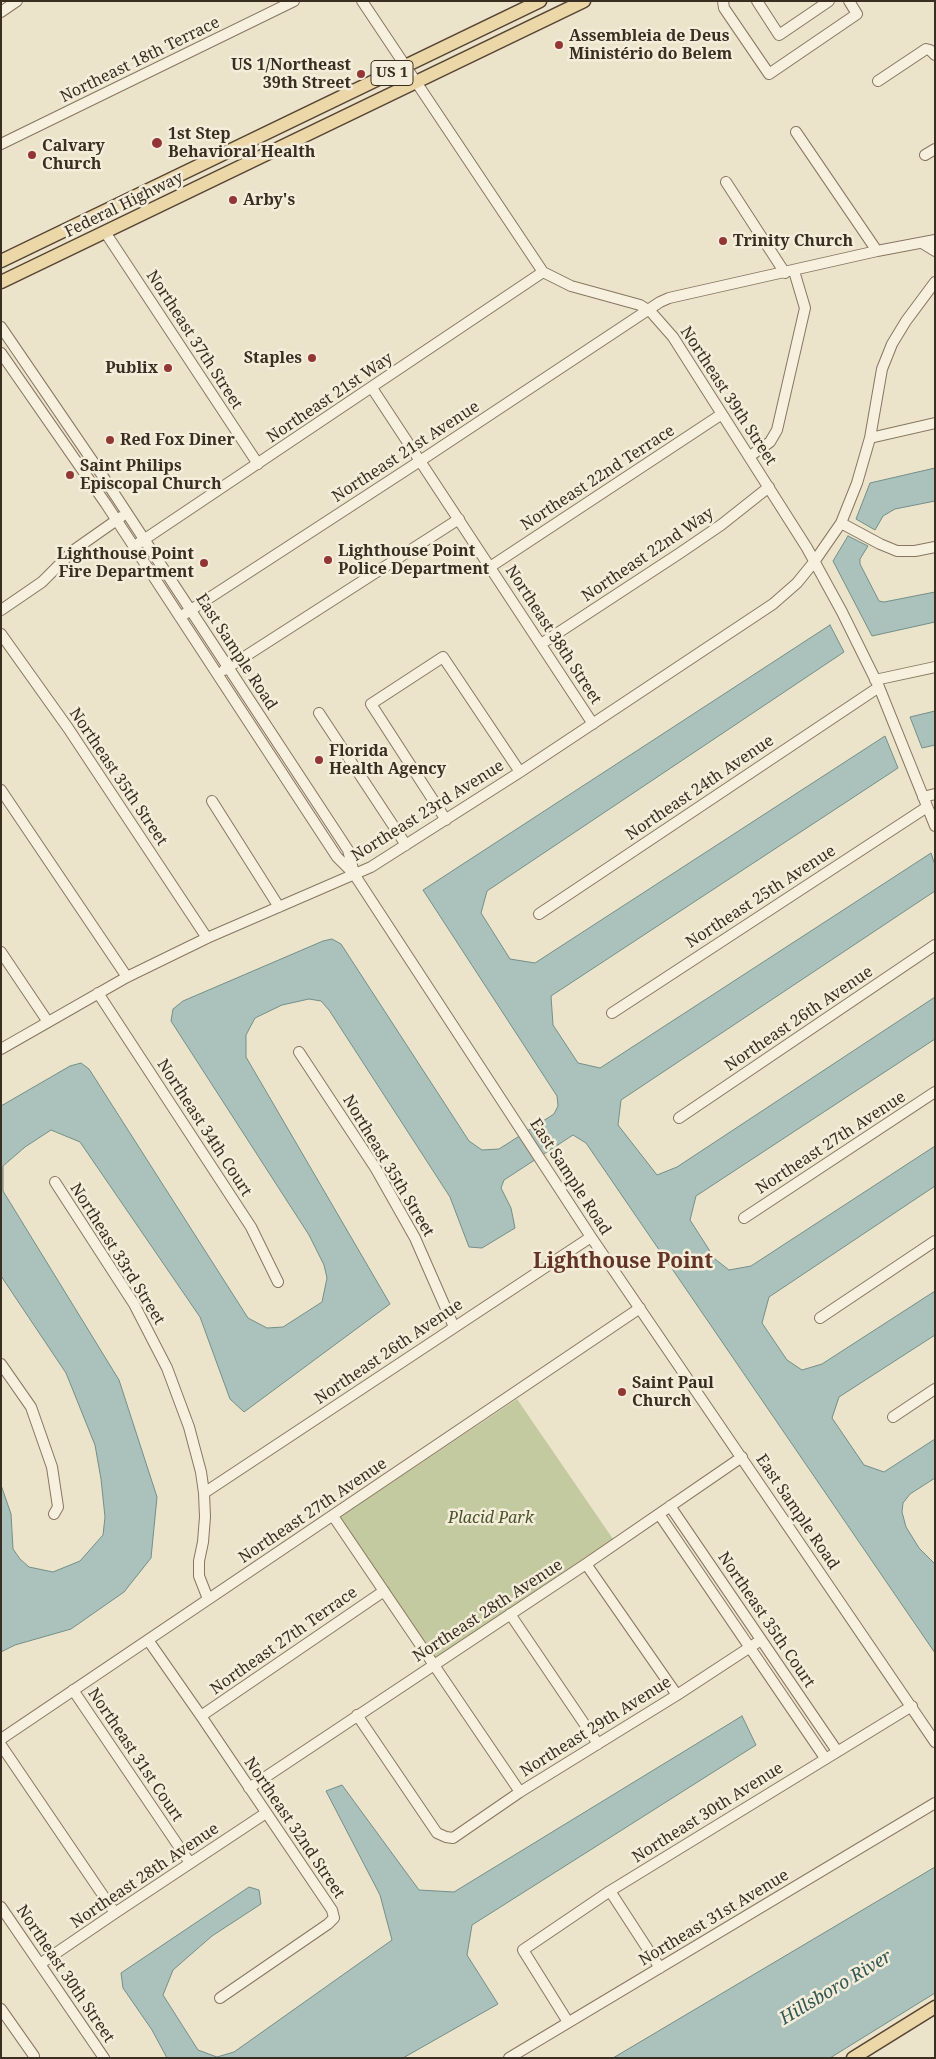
<!DOCTYPE html>
<html>
<head>
<meta charset="utf-8">
<style>
  body { margin:0 }
  #map { position:relative; width:936px; height:2059px; overflow:hidden; background:#ece3cb; font-family:"Noto Serif",serif }
  canvas { display:block }
  .frame { position:absolute; inset:0; border:2px solid #3a2e22; pointer-events:none }
</style>
</head>
<body>
<div id="map">
<canvas width="936" height="2059"></canvas>
<div class="frame"></div>
</div>
<script>
const g = document.querySelector('canvas').getContext('2d');
g.lineJoin = 'round';
function fillPath(path, color) { g.fillStyle = color; g.fill(path, 'evenodd'); }
const poly = rows => new Path2D(rows.map(r => 'M' + r).join(''));
function strokePath(path, color, width, dash) { g.strokeStyle = color; g.lineWidth = width; g.lineCap = dash ? 'butt' : 'round'; g.setLineDash(dash || []); g.stroke(path); }
function label(font, color, halo, rows, align = 'center') {
  g.font = font + ' "Noto Serif",serif'; g.lineWidth = 5; g.setLineDash([]); g.textBaseline = 'middle'; g.strokeStyle = halo; g.fillStyle = color; for (const [text, x, y, turn = 0] of rows) {
    g.save(); g.translate(x, y); g.rotate((+turn || 0) * Math.PI / 180); g.textAlign = isNaN(turn) ? turn : align; if (halo) g.strokeText(text, 0, 0); g.fillText(text, 0, 0); g.restore();
  }
}
fillPath(poly([
  [517,1399,613,1539,435,1658,340,1517]
]), '#c4ca9f');
const water = poly([
  [935,468,935,501,895,509,883,516,875,530,856,519,870,483,935,468],
  [848,536,868,546,860,559,860,564,879,601,884,602,935,592,935,622,872,636,833,561,848,536],
  [830,625,844,652,487,891,481,913,510,959,535,963,885,736,898,768,551,996,553,1025,578,1063,600,1068,931,853,935,865,935,891,621,1100,618,1125,657,1175,677,1167,935,997,935,1039,696,1196,690,1220,715,1259,729,1270,751,1266,935,1146,935,1186,769,1297,762,1323,787,1360,802,1370,822,1364,935,1291,935,1335,839,1397,832,1418,864,1465,884,1472,935,1439,935,1478,910,1494,903,1503,902,1512,906,1527,919,1548,935,1564,935,1653,586,1143,573,1135,504,1180,501,1188,511,1208,515,1228,482,1248,469,1247,450,1197,329,1010,321,1001,309,999,282,1005,255,1018,246,1035,246,1057,390,1304,244,1412,230,1399,200,1317,80,1142,51,1130,25,1147,3,1166,3,1191,119,1380,157,1497,151,1558,124,1592,71,1629,15,1645,1,1652,1,1485,11,1514,13,1549,20,1559,29,1567,53,1572,80,1561,103,1535,105,1517,101,1479,95,1445,66,1373,1,1276,1,1106,70,1066,81,1063,89,1069,248,1318,267,1328,283,1327,322,1302,327,1278,324,1265,309,1235,171,1021,173,1009,183,1001,323,941,332,939,341,944,469,1141,482,1150,499,1149,554,1114,558,1106,557,1096,423,890,830,625],
  [935,711,935,745,922,748,910,717,935,711],
  [742,1716,756,1745,472,1925,467,1955,498,2004,403,2058,167,2058,152,2030,123,1988,121,1973,249,1887,259,1890,261,1904,212,1936,173,1970,163,1995,198,2050,217,2057,234,2052,392,1940,380,1895,326,1791,342,1785,419,1890,454,1892,742,1716],
  [935,1867,935,1993,830,2058,613,2058,935,1867]
]);
fillPath(water, '#abc1bb');
strokePath(water, '#728f88', 1);
const minor = poly([
  [362,1,543,272,571,286,640,305,651,312,673,337,807,548,842,612,879,687,935,826],
  [723,1,724,8,769,74,857,14,849,1],
  [757,1,779,35,829,1],
  [1,12,17,1],
  [878,81,926,49,930,50,935,55],
  [796,132,877,251],
  [1,144,294,1],
  [925,155,935,149],
  [726,182,785,273],
  [105,232,258,464],
  [922,243,935,251],
  [1,327,100,472,348,850,354,873],
  [1,353,106,504,337,857,354,874,591,1237,935,1742],
  [372,388,593,724],
  [870,438,935,423],
  [750,456,770,442,777,430,805,308,794,271],
  [841,523,880,544,897,551,915,551,935,547],
  [139,543,543,272],
  [490,567,722,414],
  [1,610,42,582,74,550,121,517],
  [180,617,420,461,660,302,669,298,877,251,935,240],
  [1,634,68,728,207,938],
  [541,644,680,553,721,525,769,487],
  [224,670,459,519],
  [875,680,935,667],
  [319,713,406,845],
  [1,790,127,977],
  [923,797,935,794],
  [212,801,279,907],
  [446,820,371,704,443,657,520,772],
  [539,914,879,687],
  [1,952,48,1022],
  [98,993,251,1227,278,1282],
  [612,1013,927,807],
  [1,1049,127,977,207,938,371,867,520,772,773,604,797,583,814,562,841,523,857,483,870,438,882,369,892,344,906,321,935,282],
  [299,1052,376,1169,415,1238,454,1327],
  [679,1118,935,945],
  [55,1182,134,1304,167,1368,189,1427,201,1472,204,1493,205,1517,203,1542,199,1561,199,1576,208,1599],
  [744,1218,935,1092],
  [820,1318,935,1241],
  [1,1364,31,1407,52,1467,58,1507,54,1514],
  [893,1417,935,1389],
  [204,1493,591,1237],
  [670,1506,837,1751],
  [659,1514,825,1758],
  [333,1516,520,1792],
  [586,1564,677,1695],
  [510,1614,598,1744],
  [148,1640,201,1716,332,1910,334,1918,328,1924,220,1998],
  [73,1690,190,1863],
  [357,1715,437,1833,446,1837,453,1838,520,1792,677,1695,761,1640],
  [201,1716,384,1591],
  [1,1739,640,1308],
  [1,1745,115,1913],
  [249,1788,586,1564,742,1457],
  [610,1891,660,1968],
  [1,1907,104,2058],
  [40,1964,115,1913,266,1813],
  [1,2009,34,2056],
  [568,2022,523,1950,610,1891,912,1706],
  [509,2058,935,1803]
]);
const major = poly([
  [1,261,540,1],
  [1,282,584,1],
  [853,2058,935,2007]
]);
strokePath(minor, '#887660', 12);
strokePath(major, '#564434', 15);
strokePath(minor, '#f7f0de', 10);
strokePath(major, '#ebd7a7', 12);
for (const [x, y, r, color] of [
  [559,45,5,"#923635"],
  [361,74,5,"#923635"],
  [157,143,6,"#923635"],
  [32,155,5,"#923635"],
  [233,200,5,"#923635"],
  [723,241,5,"#923635"],
  [312,358,5,"#923635"],
  [168,368,5,"#923635"],
  [110,440,5,"#923635"],
  [70,475,5,"#923635"],
  [328,560,5,"#923635"],
  [204,563,5,"#923635"],
  [319,760,5,"#923635"],
  [622,1392,5,"#923635"]
]) { const dot = new Path2D(); dot.arc(x, y, r, 0, 2 * Math.PI); g.fillStyle = color; g.fill(dot); strokePath(dot, '#f4edda', 2); }
for (const [x, y, w] of [
  [392,73,42]
]) { const box = new Path2D(); box.roundRect(x - w / 2, y - 12.5, w, 25, 4); g.fillStyle = '#f4edda'; g.fill(box); strokePath(box, '#3a2e22', 1); }
label('bold 15px', '#3a2e22', null, [
  ["US 1",392,73]
]);
label('bold 16px', '#3a2e22', '#f4edda', [
  ["Assembleia de Deus",569,36],
  ["Ministério do Belem",569,54],
  ["US 1/Northeast",351,65,"right"],
  ["39th Street",351,83,"right"],
  ["1st Step",168,134],
  ["Behavioral Health",168,152],
  ["Calvary",42,146],
  ["Church",42,164],
  ["Arby's",243,200],
  ["Trinity Church",733,241],
  ["Staples",302,358,"right"],
  ["Publix",158,368,"right"],
  ["Red Fox Diner",120,440],
  ["Saint Philips",80,466],
  ["Episcopal Church",80,484],
  ["Lighthouse Point",338,551],
  ["Police Department",338,569],
  ["Lighthouse Point",194,554,"right"],
  ["Fire Department",194,572,"right"],
  ["Florida",329,751],
  ["Health Agency",329,769],
  ["Saint Paul",632,1383],
  ["Church",632,1401]
], 'left');
label('16px', '#3a2e22', '#f4edda', [
  ["Northeast 18th Terrace",140,60,-26],
  ["Federal Highway",124,205,-26],
  ["Northeast 37th Street",194,340,57],
  ["Northeast 39th Street",728,396,57],
  ["Northeast 21st Way",330,398,-34],
  ["Northeast 21st Avenue",406,452,-33],
  ["Northeast 22nd Terrace",598,478,-33],
  ["Northeast 22nd Way",648,555,-34],
  ["Northeast 38th Street",553,635,57],
  ["East Sample Road",236,652,57],
  ["Northeast 35th Street",118,777,56],
  ["Northeast 24th Avenue",700,788,-34],
  ["Northeast 23rd Avenue",428,811,-32],
  ["Northeast 25th Avenue",761,897,-33],
  ["Northeast 26th Avenue",799,1019,-34],
  ["Northeast 34th Court",204,1128,57],
  ["Northeast 27th Avenue",831,1143,-33],
  ["Northeast 35th Street",388,1166,59],
  ["East Sample Road",570,1177,57],
  ["Northeast 33rd Street",117,1254,58],
  ["Northeast 26th Avenue",389,1352,-34],
  ["Northeast 27th Avenue",313,1511,-34],
  ["East Sample Road",797,1512,56],
  ["Northeast 28th Avenue",488,1611,-33],
  ["Northeast 35th Court",766,1620,56],
  ["Northeast 27th Terrace",284,1641,-35],
  ["Northeast 29th Avenue",596,1727,-32],
  ["Northeast 31st Court",135,1755,56],
  ["Northeast 30th Avenue",708,1813,-32],
  ["Northeast 32nd Street",294,1828,56],
  ["Northeast 28th Avenue",145,1876,-34],
  ["Northeast 31st Avenue",714,1918,-31],
  ["Northeast 30th Street",65,1974,56]
]);
label('italic 16px', '#49542b', '#f4edda', [
  ["Placid Park",491,1518]
]);
label('italic 18px', '#335856', '#f4edda', [
  ["Hillsboro River",836,1988,-31]
]);
label('bold 21px', '#633325', '#f4edda', [
  ["Lighthouse Point",623,1262]
]);
</script>
</body>
</html>
